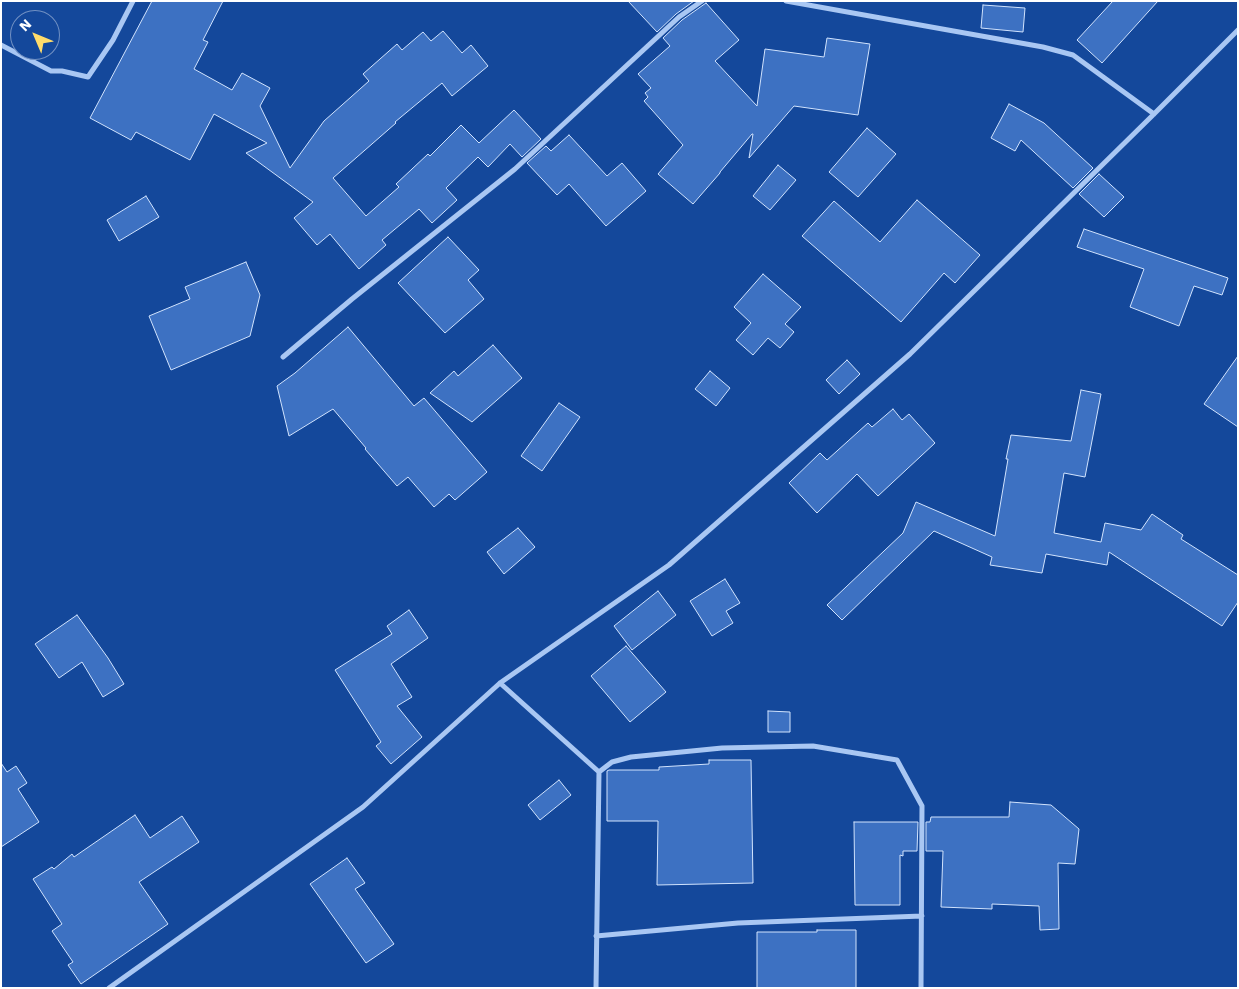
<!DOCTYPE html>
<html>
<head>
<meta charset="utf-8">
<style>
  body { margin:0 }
  #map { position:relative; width:1239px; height:989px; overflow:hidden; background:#14489b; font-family:"Work Sans",sans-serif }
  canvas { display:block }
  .frame { position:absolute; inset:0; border:2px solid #fff; pointer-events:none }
  .north { position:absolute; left:10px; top:10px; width:50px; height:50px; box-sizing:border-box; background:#14489b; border:1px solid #7291c3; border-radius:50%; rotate:315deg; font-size:14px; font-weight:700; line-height:20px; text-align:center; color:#fff }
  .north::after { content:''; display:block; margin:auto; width:18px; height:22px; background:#ffdc6b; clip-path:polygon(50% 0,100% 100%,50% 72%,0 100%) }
</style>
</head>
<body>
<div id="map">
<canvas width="1239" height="989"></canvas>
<div class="frame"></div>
<div class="north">N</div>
</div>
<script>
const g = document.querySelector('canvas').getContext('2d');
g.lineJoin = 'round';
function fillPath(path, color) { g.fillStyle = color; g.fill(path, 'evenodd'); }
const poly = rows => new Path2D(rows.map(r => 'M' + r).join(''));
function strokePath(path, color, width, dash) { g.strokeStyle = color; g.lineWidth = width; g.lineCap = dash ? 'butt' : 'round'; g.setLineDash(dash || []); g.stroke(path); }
const building = poly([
  [152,1,223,1,203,40,208,42,194,69,232,90,242,73,270,88,260,106,290,168,324,121,369,81,363,74,397,44,402,50,423,32,431,41,443,31,462,53,471,45,488,66,452,96,442,83,395,122,396,123,333,178,366,216,399,187,396,184,428,154,430,156,461,125,479,143,514,110,541,139,522,157,510,144,488,167,478,157,446,188,457,200,432,223,419,209,382,240,386,245,359,269,330,234,317,245,294,218,313,202,246,153,267,143,214,114,190,160,136,132,131,140,90,118,152,1],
  [628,1,694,1,676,14,657,32,628,1],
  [1113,1,1158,1,1102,63,1077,40,1113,1],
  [706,3,739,40,715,61,757,106,765,49,824,57,827,38,870,44,858,115,794,106,749,158,753,134,752,134,720,172,720,173,693,204,658,174,683,145,644,101,648,97,645,93,651,88,638,74,670,46,663,38,682,20,706,3],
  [983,5,1025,8,1023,32,981,28,983,5],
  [1009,104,1044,123,1093,168,1073,188,1021,140,1015,151,991,138,1009,104],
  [867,128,896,154,858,197,829,172,867,128],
  [569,135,607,176,622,163,646,191,606,226,569,184,557,195,527,163,546,146,551,151,569,135],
  [778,165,796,180,770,210,753,196,778,165],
  [1099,174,1124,197,1104,217,1079,194,1099,174],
  [146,196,159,217,119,241,107,220,146,196],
  [917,200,980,255,955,283,944,273,901,322,802,236,834,201,880,242,917,200],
  [1084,229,1228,278,1222,295,1194,286,1179,326,1130,307,1144,269,1077,247,1084,229],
  [448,237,479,270,468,280,484,299,445,333,398,283,448,237],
  [246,262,260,295,250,336,171,370,149,316,190,299,185,287,246,262],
  [763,274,801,307,785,324,794,332,780,348,768,338,753,355,736,340,751,323,734,307,763,274],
  [348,327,414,406,424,398,487,472,455,500,449,494,434,507,408,477,397,486,365,449,366,448,333,409,289,436,277,386,295,373,348,327],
  [493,345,522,378,472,422,430,393,454,371,458,376,493,345],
  [1238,356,1238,427,1204,404,1238,356],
  [847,360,860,374,839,394,826,380,847,360],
  [710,371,730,388,716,406,695,389,710,371],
  [1081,390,1101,394,1085,477,1064,473,1054,533,1101,542,1105,523,1141,530,1152,514,1183,535,1181,539,1238,575,1238,602,1222,626,1109,552,1107,565,1046,554,1042,573,990,565,992,557,934,531,842,620,827,605,903,533,916,502,995,536,1008,459,1006,459,1011,435,1071,441,1081,390],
  [559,403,580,417,542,471,521,456,559,403],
  [893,409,902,420,909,414,935,443,878,496,857,474,817,513,789,483,820,453,827,460,868,423,872,427,893,409],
  [518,528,535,547,504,574,487,552,518,528],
  [725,579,740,603,726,611,733,623,712,636,690,601,725,579],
  [658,591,676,615,632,650,614,626,658,591],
  [409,610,428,638,391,664,412,697,397,706,422,737,391,764,376,746,381,742,335,670,392,634,387,626,409,610],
  [77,615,108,658,124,684,103,697,82,662,59,678,35,644,77,615],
  [626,646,666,692,630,722,591,676,626,646],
  [768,711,790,712,790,732,768,732,768,711],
  [709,760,751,760,753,883,657,885,658,821,607,821,607,771,609,770,659,770,659,767,709,764,709,760],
  [1,763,7,772,16,766,27,783,18,789,39,822,1,847,1,763],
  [559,780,571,795,540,820,528,805,559,780],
  [1010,802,1051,805,1079,829,1075,864,1058,863,1059,929,1040,930,1039,906,992,904,992,909,941,907,943,851,926,851,926,822,930,822,931,817,1009,817,1010,802],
  [135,815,150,838,182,816,199,842,139,882,168,924,81,984,68,965,73,962,52,931,62,924,33,879,52,867,54,869,72,854,74,857,135,815],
  [854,822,918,822,917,851,903,851,903,856,900,855,900,905,855,905,854,822],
  [347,858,365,883,355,889,394,944,366,963,310,884,347,858],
  [817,930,856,930,856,988,757,988,757,932,817,932,817,930]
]);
fillPath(building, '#3d71c2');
strokePath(building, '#d1e3fd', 1);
strokePath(poly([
  [786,1,1043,47,1073,55,1154,114],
  [1,45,51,71,62,71,88,77,113,40,133,1],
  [283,357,352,299,515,169,679,17,702,1],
  [500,683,599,772,612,762,631,757,722,748,813,746,897,760,922,806,921,988],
  [596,936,738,923,922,916],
  [109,988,363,807,500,683,669,565,910,354,1154,114,1238,30],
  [596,988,599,772]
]), '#a9c7f3', 5);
</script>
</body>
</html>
